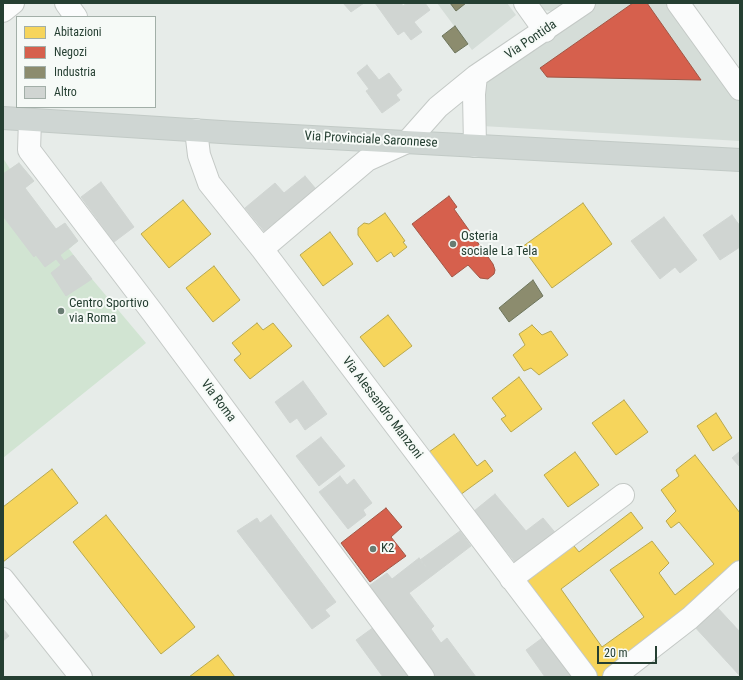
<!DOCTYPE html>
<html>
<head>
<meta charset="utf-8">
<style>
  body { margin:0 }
  #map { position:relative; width:743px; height:680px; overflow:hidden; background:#e7ece9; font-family:"Roboto Condensed",sans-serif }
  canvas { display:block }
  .frame { position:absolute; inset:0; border:4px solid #253f32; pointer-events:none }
  .legend { position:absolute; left:16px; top:16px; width:140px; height:92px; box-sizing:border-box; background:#f6faf7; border:1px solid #a2afa8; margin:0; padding:5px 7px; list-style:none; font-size:12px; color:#253f32 }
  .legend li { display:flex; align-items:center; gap:8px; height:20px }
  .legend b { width:20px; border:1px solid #a2afa8 }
  .scale { position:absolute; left:597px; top:646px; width:60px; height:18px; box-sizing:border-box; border:2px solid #253f32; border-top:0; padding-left:5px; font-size:12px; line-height:14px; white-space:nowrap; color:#253f32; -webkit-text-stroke:3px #f6faf7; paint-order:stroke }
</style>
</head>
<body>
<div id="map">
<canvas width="743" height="680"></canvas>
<div class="frame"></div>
<ul class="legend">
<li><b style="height:11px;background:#f6d55c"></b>Abitazioni</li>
<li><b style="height:11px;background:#d6604d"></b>Negozi</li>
<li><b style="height:11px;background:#8c8c6e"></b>Industria</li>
<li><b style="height:11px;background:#d0d5d2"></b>Altro</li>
</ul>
<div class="scale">20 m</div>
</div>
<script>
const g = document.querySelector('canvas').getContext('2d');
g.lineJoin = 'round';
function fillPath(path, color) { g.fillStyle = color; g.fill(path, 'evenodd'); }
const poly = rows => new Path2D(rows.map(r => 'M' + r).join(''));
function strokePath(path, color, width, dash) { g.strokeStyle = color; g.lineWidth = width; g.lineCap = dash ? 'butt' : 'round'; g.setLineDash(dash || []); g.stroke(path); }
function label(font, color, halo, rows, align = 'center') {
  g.font = font + ' "Roboto Condensed",sans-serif'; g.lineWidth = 4; g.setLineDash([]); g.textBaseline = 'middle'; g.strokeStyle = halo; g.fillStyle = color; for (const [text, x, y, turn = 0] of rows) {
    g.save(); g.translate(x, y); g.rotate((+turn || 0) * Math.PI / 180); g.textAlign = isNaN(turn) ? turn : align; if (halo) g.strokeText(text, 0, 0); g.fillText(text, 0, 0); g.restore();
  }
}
fillPath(poly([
  [437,3,507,3,516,15,472,50],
  [536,3,564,3,552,11,541,10],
  [591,3,670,3,740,97,740,141,482,126,482,73]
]), '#d5ddd8');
fillPath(poly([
  [3,158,10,169,19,163,34,181,25,188,56,229,65,223,78,241,69,249,92,279,146,343,3,458]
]), '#d1e4d2');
const homes = poly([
  [183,200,211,234,169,268,141,234,183,200],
  [583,203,612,244,552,288,522,247,583,203],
  [385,213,405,241,403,242,407,247,394,257,391,252,377,262,358,235,358,228,364,223,369,224,385,213],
  [330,232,353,264,323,286,300,255,330,232],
  [214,266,240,300,213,322,186,288,214,266],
  [388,315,412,346,384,367,360,337,388,315],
  [257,323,263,330,273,323,292,346,250,379,234,360,241,354,232,343,257,323],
  [532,325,542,335,551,331,568,355,539,375,531,368,524,371,513,355,525,345,519,334,532,325],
  [519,377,542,409,511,432,501,419,506,416,492,398,519,377],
  [624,400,648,432,616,455,592,423,624,400],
  [716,413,732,438,713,451,697,426,716,413],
  [454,434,477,466,485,460,493,471,460,495,429,452,454,434],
  [575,452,599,485,568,507,544,475,575,452],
  [695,455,740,513,740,566,606,677,592,677,520,579,569,540,579,552,631,512,643,528,561,589,602,647,644,617,610,570,652,541,669,563,659,573,675,595,714,564,679,522,671,528,666,521,676,511,661,490,679,476,676,470,695,455],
  [52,469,78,503,3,562,3,507,52,469],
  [106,515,195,627,161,654,73,542,106,515],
  [218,655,235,677,189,677,218,655]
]);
fillPath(homes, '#f6d55c');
strokePath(homes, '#b7a84f', 1);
const shops = poly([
  [633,3,647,3,701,80,547,77,540,68,633,3],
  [449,196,457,207,454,209,493,264,495,270,494,274,488,279,480,278,468,265,452,277,412,224,449,196],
  [386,508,402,527,391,537,406,556,370,582,341,543,386,508]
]);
fillPath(shops, '#d6604d');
strokePath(shops, '#a15645', 1);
const industry = poly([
  [450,3,466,3,456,11,450,3],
  [455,26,468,44,455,53,442,36,455,26],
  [533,280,543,296,509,322,499,308,533,280]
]);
fillPath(industry, '#8c8c6e');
strokePath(industry, '#6d755c', 1);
const building = poly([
  [343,3,364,3,351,12,343,3],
  [375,3,401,3,403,6,407,3,425,3,430,10,414,22,422,32,411,40,404,31,398,35,375,3],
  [367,65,379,80,389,73,402,90,396,95,400,100,382,113,366,91,369,89,357,73,367,65],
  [19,163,34,181,25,188,56,229,65,223,78,241,60,255,64,261,73,255,92,279,66,296,51,273,61,265,56,259,45,267,36,255,34,257,3,216,3,174,19,163],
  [305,176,316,189,264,231,245,208,275,183,284,193,305,176],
  [101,182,134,227,114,242,81,197,101,182],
  [732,215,740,226,740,247,720,260,703,235,732,215],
  [664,217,697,260,680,273,675,267,660,279,631,241,664,217],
  [303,381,327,414,305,430,297,418,290,423,275,402,303,381],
  [321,437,345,466,319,486,296,456,321,437],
  [740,451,740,467,732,458,740,451],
  [340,476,347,485,354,479,372,503,363,510,366,515,348,529,319,492,340,476],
  [495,494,526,531,543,518,558,536,519,567,474,511,495,494],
  [271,515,336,602,325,610,330,616,312,629,237,531,257,518,260,523,271,515],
  [460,531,471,546,433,575,420,560,460,531],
  [419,558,433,575,409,593,434,626,431,629,441,643,447,638,476,677,434,677,366,588,387,573,392,579,419,558],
  [716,606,740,632,740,676,693,625,716,606],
  [374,627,411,677,383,677,356,640,374,627],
  [3,629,9,636,3,641,3,629],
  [545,636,577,677,545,677,526,650,545,636]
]);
fillPath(building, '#d0d5d2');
strokePath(building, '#d0d5d2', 1);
const minor = poly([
  [66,3,76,17],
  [525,3,545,31],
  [678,3,740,89],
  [3,11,13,3],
  [30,120,29,150,153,313,423,677],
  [196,130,199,155,209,183,262,249,586,677],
  [475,146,474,94,476,76],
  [262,249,367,160,407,142,438,107,476,76,584,3],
  [3,579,81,677],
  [511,579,623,495],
  [614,677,690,618,740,572]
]);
const major = poly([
  [3,118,237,133,740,160]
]);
strokePath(minor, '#c4c9c6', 24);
strokePath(major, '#c2cac6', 24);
strokePath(minor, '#fbfcfc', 22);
strokePath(major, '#cfd6d3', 22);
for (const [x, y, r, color] of [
  [453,244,4,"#697c72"],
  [61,311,4,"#697c72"],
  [373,549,4,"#697c72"]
]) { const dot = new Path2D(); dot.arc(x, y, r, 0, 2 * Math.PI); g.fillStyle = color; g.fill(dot); strokePath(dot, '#f6faf7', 1.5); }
label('13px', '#253f32', '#f6faf7', [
  ["Via Pontida",531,40,-34],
  ["Via Provinciale Saronnese",371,140,3],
  ["Via Roma",218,401,53],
  ["Via Alessandro Manzoni",382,408,53]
]);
label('13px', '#253f32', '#f6faf7', [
  ["Osteria",461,237],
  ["sociale La Tela",461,252],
  ["Centro Sportivo",69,304],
  ["via Roma",69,319],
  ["K2",381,549]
], 'left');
</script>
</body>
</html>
